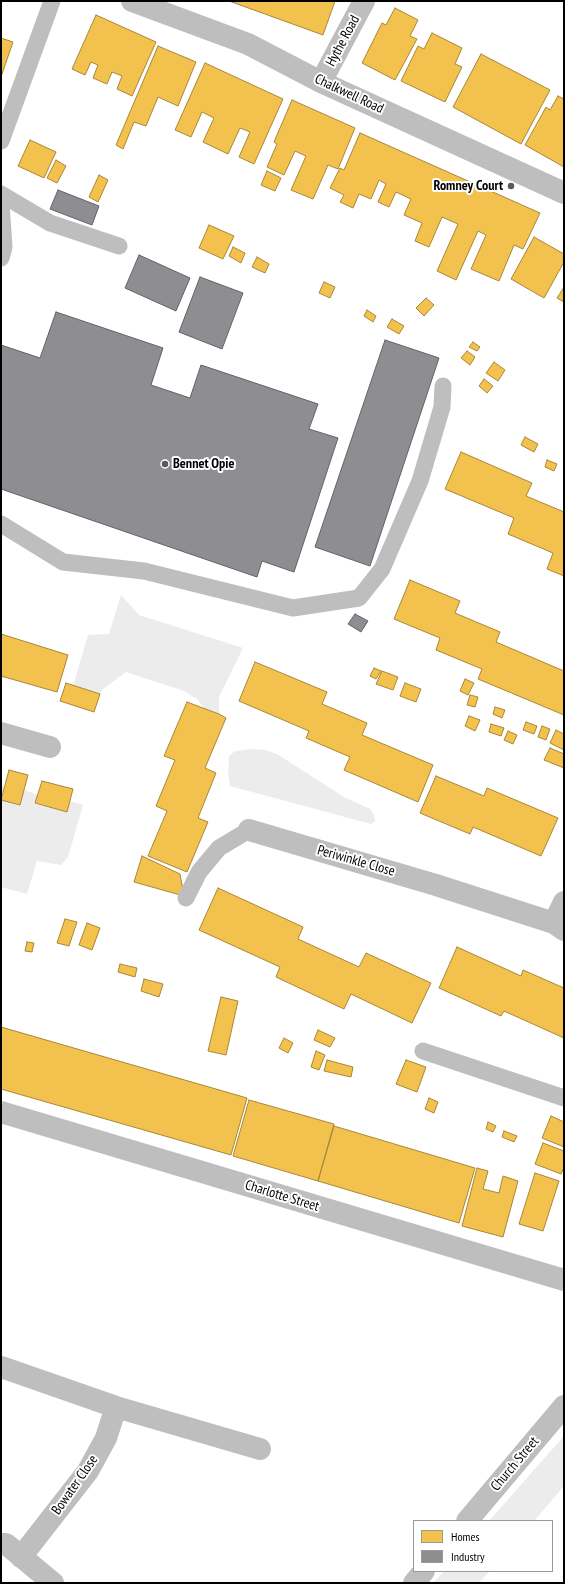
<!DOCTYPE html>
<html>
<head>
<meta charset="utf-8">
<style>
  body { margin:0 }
  #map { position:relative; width:565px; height:1584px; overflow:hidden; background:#fff; font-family:"PT Sans Narrow",sans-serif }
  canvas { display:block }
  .frame { position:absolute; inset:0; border:2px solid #000; pointer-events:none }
  .legend { position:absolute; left:413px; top:1520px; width:140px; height:52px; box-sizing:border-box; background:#fff; border:1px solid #999; margin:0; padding:5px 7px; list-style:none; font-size:12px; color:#000 }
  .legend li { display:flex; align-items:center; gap:8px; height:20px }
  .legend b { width:20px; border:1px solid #999 }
</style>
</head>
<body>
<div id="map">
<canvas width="565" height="1584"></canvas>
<div class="frame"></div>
<ul class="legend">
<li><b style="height:11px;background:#f2c14e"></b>Homes</li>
<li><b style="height:11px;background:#8d8d92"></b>Industry</li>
</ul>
</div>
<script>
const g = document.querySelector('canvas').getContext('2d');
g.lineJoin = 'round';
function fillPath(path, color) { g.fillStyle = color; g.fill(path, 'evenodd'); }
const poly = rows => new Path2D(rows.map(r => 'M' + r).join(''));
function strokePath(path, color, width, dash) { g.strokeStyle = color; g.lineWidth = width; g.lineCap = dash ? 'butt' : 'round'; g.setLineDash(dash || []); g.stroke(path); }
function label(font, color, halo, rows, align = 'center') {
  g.font = font + ' "PT Sans Narrow",sans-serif'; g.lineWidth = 4; g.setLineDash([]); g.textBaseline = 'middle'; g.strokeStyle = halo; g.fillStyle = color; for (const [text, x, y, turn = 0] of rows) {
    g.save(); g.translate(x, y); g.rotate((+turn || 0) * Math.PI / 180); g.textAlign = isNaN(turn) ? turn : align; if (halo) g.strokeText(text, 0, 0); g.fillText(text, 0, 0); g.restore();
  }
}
fillPath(poly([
  [121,595,139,615,243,648,219,697,219,714,204,708,197,699,184,691,126,672,103,689,100,694,73,686,88,635,109,634],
  [253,749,265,750,277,754,344,797,370,809,374,815,375,821,371,824,230,786,228,772,229,756,235,751],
  [1,785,4,787,1,800,20,805,24,790,38,795,35,804,67,812,70,801,83,805,68,857,61,865,37,861,27,894,1,887],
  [564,1436,564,1486,534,1521,489,1521],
  [444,1571,490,1571,479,1583,433,1583]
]), '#ececec');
const homes = poly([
  [229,1,335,1,323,35,229,1],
  [395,8,418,20,410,36,417,39,395,80,362,63,382,23,386,25,395,8],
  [96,15,156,42,132,96,117,89,122,76,112,72,107,84,93,78,98,65,91,62,85,75,72,69,96,15],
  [432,33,462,48,455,64,462,67,445,102,401,81,418,46,424,49,432,33],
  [1,38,13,42,1,77,1,38],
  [158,46,196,62,178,106,158,97,146,126,134,122,123,149,116,145,158,46],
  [481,54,550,90,521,144,453,107,481,54],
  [205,63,283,99,254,164,239,157,250,132,240,128,228,154,203,142,214,118,202,112,191,137,175,130,205,63],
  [558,96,564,99,564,167,525,145,546,107,550,110,558,96],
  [292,100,355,128,338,169,328,165,313,199,291,190,306,156,295,151,284,175,267,167,277,144,274,142,292,100],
  [360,133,540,213,523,249,514,245,499,281,471,269,486,235,478,231,456,280,437,271,458,224,442,217,429,247,415,241,422,223,404,215,411,199,396,192,389,207,378,202,386,184,379,180,371,199,359,194,353,208,340,202,344,195,330,188,340,168,344,170,360,133],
  [30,140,56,152,44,178,18,166,30,140],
  [56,160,66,166,57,183,47,178,56,160],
  [267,171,281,178,275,191,261,185,267,171],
  [99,175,108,180,98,202,89,197,99,175],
  [209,225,234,236,223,259,199,248,209,225],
  [534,237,564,254,564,262,544,298,511,279,534,237],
  [233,247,245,253,241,263,229,256,233,247],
  [257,257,269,264,265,273,252,267,257,257],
  [324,282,335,287,330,298,319,293,324,282],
  [564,287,564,302,557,298,564,287],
  [426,298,434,305,424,316,416,308,426,298],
  [367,310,376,316,373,322,364,316,367,310],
  [392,319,404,326,399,334,387,327,392,319],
  [473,342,480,347,477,351,469,347,473,342],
  [467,351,475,357,470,365,461,358,467,351],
  [494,362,505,370,498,381,486,373,494,362],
  [484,379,493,386,487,393,479,386,484,379],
  [525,437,538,444,534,452,521,445,525,437],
  [461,452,532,483,526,496,564,512,564,576,547,569,553,553,508,534,514,518,445,489,461,452],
  [547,460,557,464,554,471,545,467,547,460],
  [410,580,460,601,455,613,500,632,496,642,564,671,564,715,478,679,482,669,436,650,440,638,394,619,410,580],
  [1,634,68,655,57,692,1,676,1,634],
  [255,662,327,692,322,704,367,723,362,735,433,765,418,802,344,770,350,757,306,738,309,731,239,701,255,662],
  [374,668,381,671,376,679,370,676,374,668],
  [382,671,398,677,393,690,376,684,382,671],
  [465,679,474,683,468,695,460,691,465,679],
  [66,683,100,694,94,712,60,701,66,683],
  [405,683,421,689,416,702,400,696,405,683],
  [470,695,478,697,475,707,467,705,470,695],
  [187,702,219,714,226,718,205,768,216,773,198,818,208,822,187,872,148,856,167,811,156,806,175,760,164,756,187,702],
  [495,707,505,710,502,718,493,714,495,707],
  [469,716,480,720,475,731,465,726,469,716],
  [526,722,537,726,534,734,523,730,526,722],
  [491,724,504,728,501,736,489,732,491,724],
  [542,726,550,729,546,740,538,737,542,726],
  [556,730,564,734,564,750,550,743,556,730],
  [508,731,517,735,513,744,504,740,508,731],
  [550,748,564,754,564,768,544,760,550,748],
  [9,770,28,775,20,805,1,800,9,770],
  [436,776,484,796,487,788,558,818,541,856,473,827,470,834,420,813,436,776],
  [42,781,73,789,67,812,35,803,42,781],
  [142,856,180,874,184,896,134,882,142,856],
  [218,888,303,927,298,939,359,967,366,953,431,983,412,1023,351,994,344,1009,276,977,280,967,199,930,218,888],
  [65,919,77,922,69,946,57,943,65,919],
  [87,923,100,928,92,950,79,945,87,923],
  [27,942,34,943,32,952,25,951,27,942],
  [457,947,521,976,523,970,564,988,564,1038,504,1011,501,1016,439,988,457,947],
  [120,964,137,968,135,977,118,972,120,964],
  [144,979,163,984,159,997,141,991,144,979],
  [221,997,238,1001,226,1055,208,1051,221,997],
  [1,1027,247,1098,231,1155,1,1089,1,1027],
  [318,1030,335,1038,330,1047,314,1040,318,1030],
  [284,1038,293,1043,288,1053,279,1048,284,1038],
  [316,1051,325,1055,319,1070,311,1067,316,1051],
  [327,1060,353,1067,351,1077,324,1071,327,1060],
  [406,1060,426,1067,417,1092,396,1084,406,1060],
  [429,1098,438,1102,434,1113,425,1109,429,1098],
  [249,1100,334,1124,318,1181,233,1156,249,1100],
  [551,1116,564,1122,564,1147,542,1138,551,1116],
  [488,1122,496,1126,493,1132,486,1129,488,1122],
  [334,1126,475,1168,459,1223,318,1181,334,1126],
  [504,1131,517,1136,514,1142,502,1137,504,1131],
  [543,1143,564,1151,564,1167,561,1174,535,1164,543,1143],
  [477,1168,488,1171,483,1189,499,1193,503,1176,518,1181,503,1237,462,1226,477,1168],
  [535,1173,559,1181,543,1231,519,1224,535,1173]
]);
fillPath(homes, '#f2c14e');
strokePath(homes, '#a98737', 1);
const industry = poly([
  [58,190,99,206,92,225,50,209,58,190],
  [139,255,190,278,176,311,125,288,139,255],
  [200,277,243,293,222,349,179,332,200,277],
  [56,312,163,348,151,385,190,398,201,365,318,404,309,429,338,438,294,572,262,561,257,577,1,489,1,345,40,358,56,312],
  [385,340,439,358,370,566,315,547,385,340],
  [355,614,368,621,361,632,348,624,355,614]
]);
fillPath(industry, '#8d8d92');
strokePath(industry, '#636366', 1);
strokePath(poly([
  [1,141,52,1],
  [1,194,50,223,119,246],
  [1,203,4,247,1,258],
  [1,524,63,562,144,571,293,608,359,598,382,569,420,481,442,407,443,386],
  [186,898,199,872,219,848,249,830],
  [423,1051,564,1098]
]), '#bebebe', 17);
strokePath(poly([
  [132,1,248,44,321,82,564,193],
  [321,82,364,1],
  [1,733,50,747],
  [249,830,436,885,554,923,564,930],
  [554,923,564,902],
  [1,1112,564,1280],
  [1,1367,116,1407,260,1449],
  [467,1521,564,1406],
  [1,1544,6,1544,53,1583],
  [21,1557,88,1471,106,1438,116,1407],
  [414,1583,424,1571]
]), '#bebebe', 22);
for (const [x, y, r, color] of [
  [511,186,4,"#595959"],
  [165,464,4,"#595959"]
]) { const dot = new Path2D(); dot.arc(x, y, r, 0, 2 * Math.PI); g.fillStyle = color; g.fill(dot); strokePath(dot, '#fff', 1.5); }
label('14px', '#000', '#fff', [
  ["Hythe Road",343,41,-62],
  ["Chalkwell Road",349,94,25],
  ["Periwinkle Close",356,861,16],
  ["Charlotte Street",282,1196,17],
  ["Church Street",515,1464,-50],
  ["Bowater Close",75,1485,-55]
]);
label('bold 14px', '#000', '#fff', [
  ["Romney Court",503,186],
  ["Bennet Opie",173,464,"left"]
], 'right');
</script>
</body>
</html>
